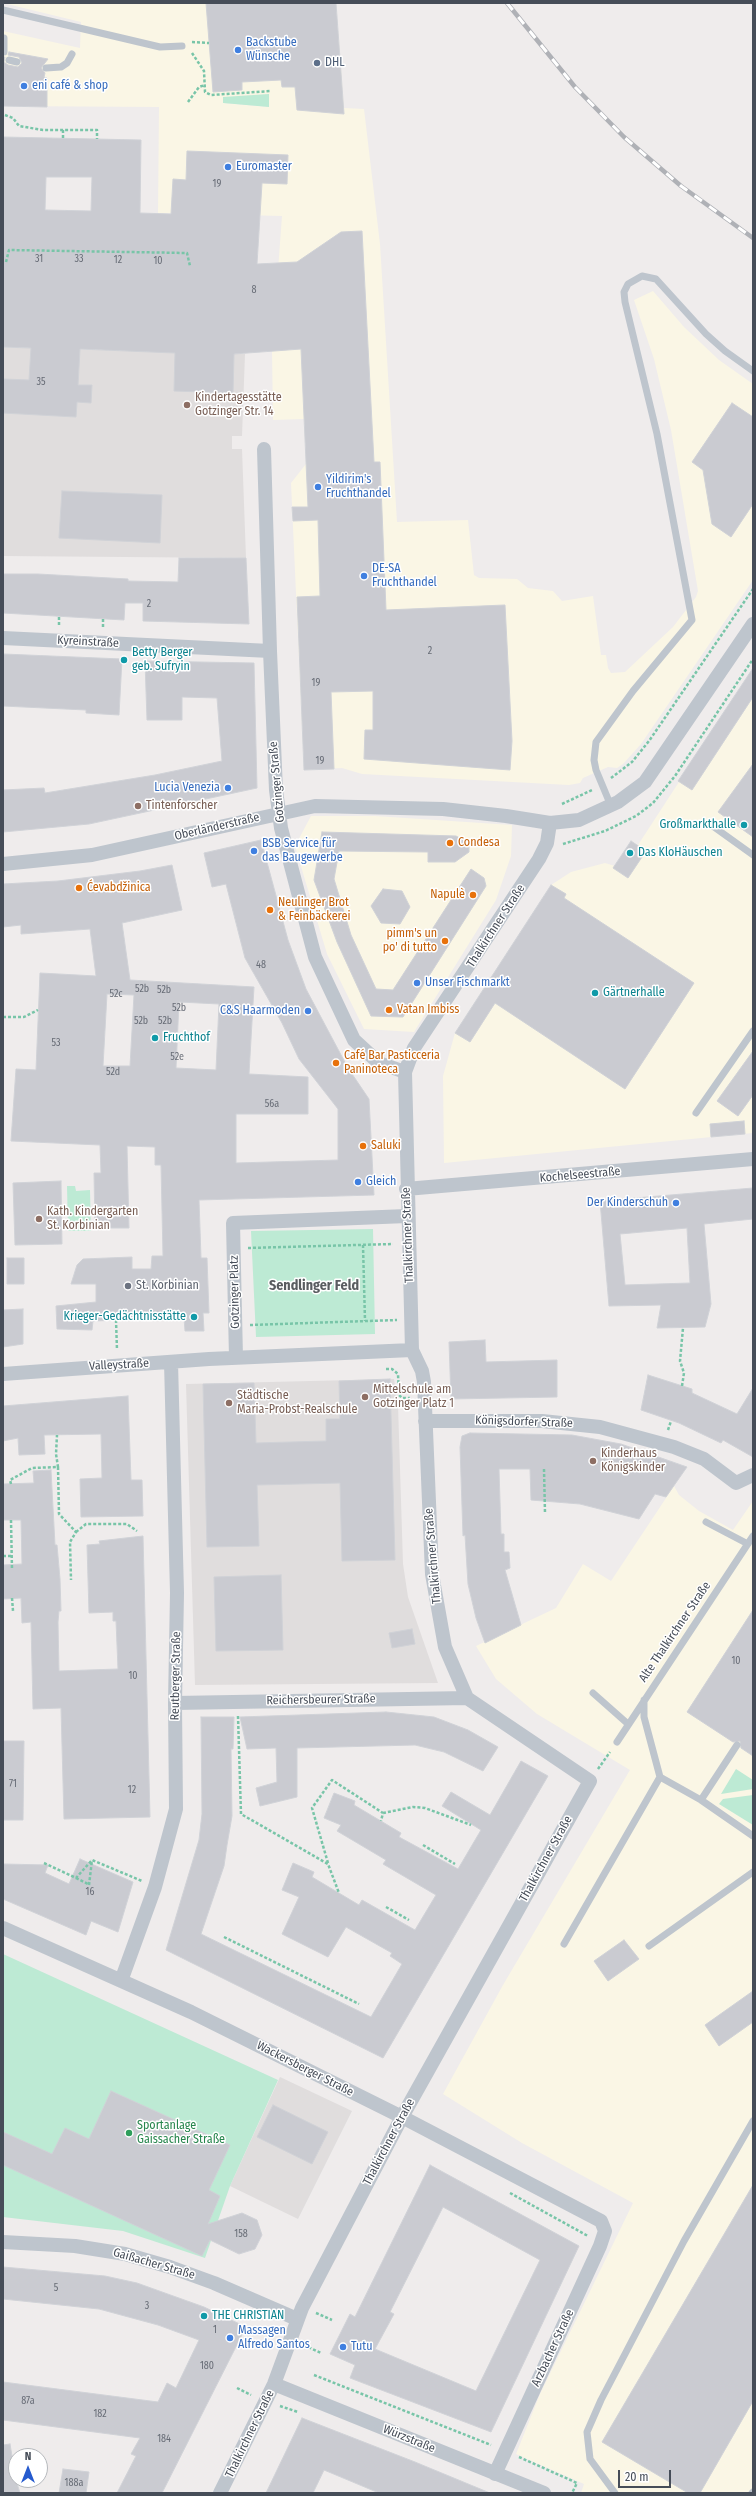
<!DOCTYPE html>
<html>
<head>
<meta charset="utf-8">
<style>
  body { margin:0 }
  #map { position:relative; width:756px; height:2496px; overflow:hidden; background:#efecec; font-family:"Fira Sans Condensed",sans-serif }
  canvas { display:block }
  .frame { position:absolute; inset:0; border:4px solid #464d58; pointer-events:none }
  .north { position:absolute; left:8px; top:2448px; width:40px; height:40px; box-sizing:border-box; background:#fff; border:1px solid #b5b8bc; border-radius:50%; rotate:0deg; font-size:11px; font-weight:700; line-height:16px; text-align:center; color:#464d58 }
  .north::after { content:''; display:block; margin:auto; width:14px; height:18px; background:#265bce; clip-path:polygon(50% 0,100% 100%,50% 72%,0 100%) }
  .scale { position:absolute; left:618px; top:2470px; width:53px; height:18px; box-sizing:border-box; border:2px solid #464d58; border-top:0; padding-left:5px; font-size:12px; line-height:14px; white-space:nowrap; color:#464d58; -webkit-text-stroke:3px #fff; paint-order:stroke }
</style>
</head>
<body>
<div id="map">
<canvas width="756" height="2496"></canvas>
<div class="frame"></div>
<div class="north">N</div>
<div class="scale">20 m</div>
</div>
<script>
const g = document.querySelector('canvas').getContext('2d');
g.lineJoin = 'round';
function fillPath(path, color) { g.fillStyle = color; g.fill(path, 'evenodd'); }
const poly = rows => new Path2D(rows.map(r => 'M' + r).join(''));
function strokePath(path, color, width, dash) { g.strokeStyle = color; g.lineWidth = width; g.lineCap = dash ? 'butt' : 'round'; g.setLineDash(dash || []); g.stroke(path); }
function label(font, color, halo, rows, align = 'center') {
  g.font = font + ' "Fira Sans Condensed",sans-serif'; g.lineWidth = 3; g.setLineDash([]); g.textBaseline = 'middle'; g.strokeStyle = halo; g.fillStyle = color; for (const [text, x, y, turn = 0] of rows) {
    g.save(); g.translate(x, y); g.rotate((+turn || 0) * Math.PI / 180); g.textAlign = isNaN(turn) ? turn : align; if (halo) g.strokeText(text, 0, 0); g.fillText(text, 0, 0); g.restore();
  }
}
fillPath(poly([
  [3,3,336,3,344,108,364,109,380,244,397,522,468,520,474,575,479,578,517,579,528,588,553,591,562,601,593,596,601,655,606,655,608,668,611,673,625,672,673,627,696,597,698,591,671,430,654,359,634,300,653,291,684,327,719,360,753,384,753,580,641,744,623,764,617,768,608,767,583,778,580,783,569,785,362,774,342,768,304,770,291,483,306,464,304,419,273,420,272,351,282,216,158,213,159,107,3,106,3,31,80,48,81,22],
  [269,94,269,107,223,103],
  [753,668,753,1133,444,1163,443,1076,455,1033,551,885,571,872,605,863,615,866,631,841,638,845],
  [311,816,375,816,512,825,511,856,496,900,414,1032,364,1029,327,954,295,846],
  [674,1486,679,1495,699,1511,733,1530,753,1501,753,2493,581,2493,584,2484,516,2454,540,2394,633,2203,522,2143,443,2094,503,1985,630,1770,537,1714,496,1679,476,1646,556,1608,583,1564,611,1581]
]), '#faf6e5');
fillPath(poly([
  [3,347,245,354,242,436,232,436,232,449,242,449,246,558,3,556],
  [394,1379,398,1405,403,1564,408,1597,438,1683,195,1685,186,1384],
  [280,2077,352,2111,298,2219,230,2186]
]), '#e0dddd');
fillPath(poly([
  [269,94,269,107,223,103,223,97],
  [67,1186,75,1186,76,1191,90,1190,91,1231,68,1231],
  [373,1229,375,1334,256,1337,251,1231],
  [736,1769,753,1780,753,1789,721,1794],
  [753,1795,753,1825,719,1804,723,1799],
  [3,1954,278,2080,230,2186,205,2258,123,2231,3,2217]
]), '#bdead4');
const building = poly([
  [206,3,336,3,344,114,297,110,295,87,282,87,281,80,242,82,242,90,213,92,206,3],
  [9,52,48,59,41,68,45,73,44,77,47,78,47,107,3,106,3,57,5,57,4,62,8,65,18,67,22,63,19,57,8,55,9,52],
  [3,137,141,140,140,213,171,214,173,179,186,180,187,151,288,155,287,184,262,183,257,264,297,262,341,232,362,231,374,462,380,462,386,610,505,605,512,741,510,770,364,759,365,730,373,730,373,691,331,692,334,769,304,770,297,597,320,596,318,520,293,521,292,507,308,507,301,349,234,354,233,393,174,391,175,353,80,349,78,385,92,385,91,403,77,402,76,417,3,413,3,379,29,380,31,348,3,347,3,137],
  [46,177,92,177,91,211,45,210,46,177],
  [732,403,753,417,753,504,731,537,712,524,703,470,692,462,732,403],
  [62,491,162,495,160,543,59,538,62,491],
  [179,558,246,558,249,624,143,621,143,603,125,603,124,620,3,613,3,574,38,574,128,579,128,581,178,582,179,558],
  [3,654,122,659,119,715,86,713,86,710,3,706,3,654],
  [145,661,254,663,257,788,89,824,3,832,3,790,44,788,45,793,155,775,222,761,217,698,182,697,182,720,147,720,145,661],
  [753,668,753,697,692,790,678,781,753,668],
  [753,764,753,837,718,812,753,764],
  [322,832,456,836,469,843,469,852,455,862,428,862,428,852,339,851,334,879,351,935,376,989,393,990,471,869,484,878,486,886,403,1017,371,1016,337,942,314,880,322,832],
  [261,840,288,940,306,989,348,1068,369,1099,374,1195,199,1200,201,1258,207,1258,209,1313,203,1313,204,1331,185,1331,184,1318,93,1321,92,1330,57,1329,56,1306,96,1302,96,1284,71,1284,77,1265,83,1259,132,1257,132,1269,151,1269,152,1256,163,1256,161,1165,155,1165,155,1147,127,1146,129,1228,95,1228,94,1173,101,1173,100,1145,11,1141,16,1069,36,1070,40,973,96,976,90,929,21,934,21,925,3,927,3,884,58,881,140,871,172,865,182,910,122,923,130,980,254,987,249,1074,308,1077,308,1114,236,1114,236,1163,338,1160,338,1109,299,1059,282,1023,245,958,226,884,212,887,204,853,261,840],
  [107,994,134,995,130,1066,103,1066,107,994],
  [179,1002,219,1004,216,1070,176,1068,179,1002],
  [631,841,646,851,628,878,613,868,631,841],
  [551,885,566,894,564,898,694,983,625,1089,495,1003,470,1042,455,1033,551,885],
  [383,889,402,891,410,907,400,924,381,923,371,906,383,889],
  [753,1051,753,1095,738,1116,717,1101,753,1051],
  [744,1121,745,1134,711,1137,710,1124,744,1121],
  [61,1181,62,1244,15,1245,13,1183,61,1181],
  [753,1188,753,1219,704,1224,711,1304,705,1327,657,1328,661,1305,609,1306,600,1201,753,1188],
  [687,1228,690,1283,625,1285,620,1234,687,1228],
  [7,1258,24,1258,24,1284,7,1284,7,1258],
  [23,1309,23,1344,3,1347,3,1310,23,1309],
  [485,1340,486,1362,557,1360,557,1397,451,1399,449,1342,485,1340],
  [648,1375,692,1389,692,1393,737,1414,753,1388,753,1457,723,1440,721,1443,679,1423,641,1410,648,1375],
  [390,1379,395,1560,342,1561,340,1483,257,1485,259,1546,207,1547,203,1384,254,1383,256,1443,326,1441,326,1419,340,1419,339,1381,390,1379],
  [128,1396,131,1480,142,1480,143,1516,81,1517,80,1479,102,1478,101,1434,44,1435,45,1454,19,1455,18,1438,3,1441,3,1406,128,1396],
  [470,1433,572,1435,621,1444,687,1467,666,1497,655,1494,639,1519,580,1504,531,1500,530,1469,499,1469,501,1534,504,1534,504,1552,509,1552,510,1568,505,1570,521,1625,485,1643,476,1618,468,1584,465,1535,463,1536,460,1447,462,1436,470,1433],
  [51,1470,55,1545,57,1545,60,1579,61,1611,59,1611,58,1622,59,1671,118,1669,116,1621,113,1621,113,1612,89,1613,87,1545,100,1544,99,1541,143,1536,150,1817,64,1819,61,1708,33,1709,31,1622,22,1623,21,1598,3,1599,3,1565,22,1564,21,1520,3,1520,3,1484,34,1483,33,1471,51,1470],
  [281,1575,283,1650,216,1651,214,1577,281,1575],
  [753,1610,753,1756,741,1748,740,1741,733,1742,687,1712,753,1610],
  [412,1629,415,1644,392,1648,389,1633,412,1629],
  [386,1712,434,1717,468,1730,498,1747,483,1771,444,1752,415,1745,297,1748,297,1797,260,1806,256,1788,277,1782,276,1748,247,1749,240,1717,386,1712],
  [201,1717,234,1717,233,1749,231,1749,232,1816,227,1845,224,1866,201,1934,371,2017,402,1964,390,1956,392,1953,346,1927,328,1957,282,1934,299,1897,282,1890,293,1863,314,1872,312,1877,359,1905,362,1900,415,1930,436,1895,383,1864,386,1860,337,1831,341,1825,324,1818,334,1793,355,1801,354,1805,401,1833,399,1837,458,1869,481,1830,442,1806,451,1792,490,1815,521,1761,548,1776,383,2058,166,1950,199,1840,202,1814,201,1717],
  [3,1741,24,1741,23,1820,3,1820,3,1741],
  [80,1859,133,1882,118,1932,91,1921,86,1935,3,1899,3,1864,48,1865,45,1873,69,1884,80,1859],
  [624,1940,639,1959,608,1981,594,1961,624,1940],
  [753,1991,753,2022,719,2046,705,2025,753,1991],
  [111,2091,230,2145,209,2190,220,2196,208,2224,242,2213,257,2220,262,2235,255,2249,239,2254,210,2240,202,2256,3,2165,3,2132,52,2154,65,2128,89,2139,111,2091],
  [273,2105,328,2132,312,2164,257,2137,273,2105],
  [430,2165,579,2246,491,2432,350,2378,355,2365,330,2354,350,2314,355,2317,430,2165],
  [443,2207,540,2260,476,2391,375,2349,394,2314,390,2312,443,2207],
  [753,2185,753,2401,700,2493,688,2493,602,2442,753,2185],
  [3,2267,105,2276,137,2283,204,2307,246,2327,162,2493,117,2493,136,2456,131,2454,140,2438,3,2420,3,2382,158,2402,167,2383,176,2388,199,2340,158,2325,99,2309,3,2299,3,2267],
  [302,2418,415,2462,490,2493,379,2493,324,2470,313,2493,266,2493,302,2418],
  [10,2444,16,2480,20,2493,3,2493,3,2445,10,2444],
  [63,2469,89,2472,86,2493,59,2493,63,2469]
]);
fillPath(building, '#cacbd1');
strokePath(building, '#d0d2d7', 1);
strokePath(poly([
  [192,42,209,43],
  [192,53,204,71,205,92,211,95,271,91],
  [188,102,199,87,205,85],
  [5,115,13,118,19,126,43,130,97,130,97,139],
  [63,130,63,139],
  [6,262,9,250,187,253,190,266],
  [59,625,59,617],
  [103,627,103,619],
  [611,778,632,762,649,741,753,589],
  [562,804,592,790],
  [563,844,605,831,636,816,653,803,675,776,753,659],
  [3,1017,24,1017,38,1010],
  [363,1245,365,1321],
  [248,1248,393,1244],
  [116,1320,117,1350],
  [250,1325,397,1320],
  [386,1369,392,1369,398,1374,399,1395,402,1398,410,1398],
  [682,1386,684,1373,680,1361,683,1328],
  [668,1430,671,1421],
  [58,1467,59,1514,76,1532,70,1542,71,1580],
  [544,1469,545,1513],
  [11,1484,10,1480,32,1468,58,1467,56,1454,57,1435],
  [11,1520,12,1570],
  [76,1532,86,1524,127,1524,137,1531],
  [3,1556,12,1556],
  [12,1598,13,1611],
  [238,1716,241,1814,328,1864,339,1893],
  [598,1769,610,1752],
  [383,1813,413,1807,425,1808,471,1825],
  [423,1845,455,1864],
  [44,1863,76,1878,92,1860,142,1881],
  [328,1863,312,1808,332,1780,383,1813,381,1821],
  [76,1878,88,1884],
  [89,1885,92,1860],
  [386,1907,409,1920],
  [224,1937,359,2004],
  [510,2193,588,2236],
  [316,2313,332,2320],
  [266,2328,277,2333],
  [304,2345,321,2353],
  [314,2375,491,2445],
  [237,2388,251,2395],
  [280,2406,298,2412],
  [519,2457,577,2483,572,2493]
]), '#78c5a8', 2.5, [3, 2]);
strokePath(poly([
  [3,10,160,47,182,46],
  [4,52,4,38],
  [9,60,17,62],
  [46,68,61,67,67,63,72,54],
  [611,806,596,770,594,760,596,742,633,691,692,620,657,434,625,302,624,292,628,284,642,276,656,279,706,334,725,351,753,371],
  [714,827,753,855],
  [696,1113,753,1031],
  [706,1522,748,1544],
  [593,1693,628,1724],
  [644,1700,644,1717,660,1777,701,1800,753,1836],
  [617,1742,753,1536],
  [701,1800,737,1745],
  [564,1944,660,1777],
  [649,1946,753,1872],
  [615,2493,590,2459,587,2432,601,2400,684,2241,753,2121],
  [752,2493,753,2492]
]), '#bec5cd', 7);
strokePath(poly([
  [264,449,270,651,276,790,281,828,315,957,354,1040,379,1063,405,1072],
  [3,638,270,651],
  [3,864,92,855,315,806,443,809,506,816,550,823,579,820,618,802,645,782,753,624],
  [406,1189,753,1159],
  [236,1358,233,1223,407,1216],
  [3,1374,209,1359,412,1350],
  [425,1421,542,1421,600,1427,674,1447,704,1459,736,1483,753,1475],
  [175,1703,467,1698],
  [3,1928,191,2012,402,2117,601,2221,605,2231,600,2246,495,2474],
  [121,1981,155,1887,176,1809,175,1703,177,1593,171,1362],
  [3,2242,75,2246,125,2254,170,2267,214,2283,297,2319],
  [274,2384,544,2493],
  [220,2493,274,2384,302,2308,402,2117,590,1781,467,1698,445,1647,432,1574,424,1382,422,1371,412,1350,405,1072,414,1048,539,859,547,843,550,823]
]), '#bec5cd', 14);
const rail = poly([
  [507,3,575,87,624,137,681,186,753,238]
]);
strokePath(rail, '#afb1b6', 4.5);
strokePath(rail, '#fff', 3, [9]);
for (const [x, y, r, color] of [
  [238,50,4,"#3f7fe0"],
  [317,63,4,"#5c6f8a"],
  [24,86,4,"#3f7fe0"],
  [228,167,4,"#3f7fe0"],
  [187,405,4,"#8d6e63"],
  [318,487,4,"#3f7fe0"],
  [364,576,4,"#3f7fe0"],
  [124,660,4,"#0f9aa8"],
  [228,788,4,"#3f7fe0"],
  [138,806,4,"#8d6e63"],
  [744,825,4,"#0f9aa8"],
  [450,843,4,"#e8710a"],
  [254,851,4,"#3f7fe0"],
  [630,853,4,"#0f9aa8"],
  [79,888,4,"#e8710a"],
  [473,895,4,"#e8710a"],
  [270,910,4,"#e8710a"],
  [445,941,4,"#e8710a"],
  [417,983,4,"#3f7fe0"],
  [595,993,4,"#0f9aa8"],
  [389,1010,4,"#e8710a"],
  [308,1011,4,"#3f7fe0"],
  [155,1038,4,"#0f9aa8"],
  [336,1063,4,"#e8710a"],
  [363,1146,4,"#e8710a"],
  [358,1182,4,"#3f7fe0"],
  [676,1203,4,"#3f7fe0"],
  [39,1219,4,"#8d6e63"],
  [128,1286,4,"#6b7280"],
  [194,1317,4,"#0f9aa8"],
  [365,1397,4,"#8d6e63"],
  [229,1403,4,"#8d6e63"],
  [593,1461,4,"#8d6e63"],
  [129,2133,4,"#2e9e5b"],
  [204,2316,4,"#0f9aa8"],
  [230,2338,4,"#3f7fe0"],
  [343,2347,4,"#3f7fe0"]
]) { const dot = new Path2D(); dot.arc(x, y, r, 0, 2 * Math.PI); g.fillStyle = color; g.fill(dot); strokePath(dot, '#fff', 1.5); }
label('10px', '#676c76', null, [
  ["19",217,184],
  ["31",39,259],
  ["33",79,259],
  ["12",118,260],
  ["10",158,261],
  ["8",254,290],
  ["35",41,382],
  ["2",149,604],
  ["2",430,651],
  ["19",316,683],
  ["19",320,761],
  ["48",261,965],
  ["52b",142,989],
  ["52b",164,990],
  ["52c",116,994],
  ["52b",179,1008],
  ["52b",141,1021],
  ["52b",165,1021],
  ["53",56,1043],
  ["52e",177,1057],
  ["52d",113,1072],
  ["56a",272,1104],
  ["10",736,1661],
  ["10",133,1676],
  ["71",13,1784],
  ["12",132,1790],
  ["16",90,1892],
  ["158",241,2234],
  ["5",56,2288],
  ["3",147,2306],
  ["1",215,2330],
  ["180",207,2366],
  ["87a",28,2401],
  ["182",100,2414],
  ["184",164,2439],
  ["188a",74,2483]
]);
label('12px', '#366cbe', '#fff', [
  ["Backstube",246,43],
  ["Wünsche",246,57],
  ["eni café & shop",32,86],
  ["Euromaster",236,167],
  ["Yildirim's",326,480],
  ["Fruchthandel",326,494],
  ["DE-SA",372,569],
  ["Fruchthandel",372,583],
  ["Lucia Venezia",220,788,"right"],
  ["BSB Service für",262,844],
  ["das Baugewerbe",262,858],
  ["Unser Fischmarkt",425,983],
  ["C&S Haarmoden",300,1011,"right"],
  ["Gleich",366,1182],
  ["Der Kinderschuh",668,1203,"right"],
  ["Massagen",238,2331],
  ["Alfredo Santos",238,2345],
  ["Tutu",351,2347]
], 'left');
label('12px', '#4e5e75', '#fff', [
  ["DHL",325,63]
], 'left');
label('12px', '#785e54', '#fff', [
  ["Kindertagesstätte",195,398],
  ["Gotzinger Str. 14",195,412],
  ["Tintenforscher",146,806],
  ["Kath. Kindergarten",47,1212],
  ["St. Korbinian",47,1226],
  ["Mittelschule am",373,1390],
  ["Gotzinger Platz 1",373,1404],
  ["Städtische",237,1396],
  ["Maria-Probst-Realschule",237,1410],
  ["Kinderhaus",601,1454],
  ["Königskinder",601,1468]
], 'left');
label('12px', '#464d58', '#fff', [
  ["Kyreinstraße",88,642,3],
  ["Gotzinger Straße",277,782,-95],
  ["Oberländerstraße",217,827,-13],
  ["Thalkirchner Straße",496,926,-57],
  ["Kochelseestraße",580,1175,-5],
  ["Thalkirchner Straße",408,1235,-92],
  ["Gotzinger Platz",235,1292,-91],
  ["Valleystraße",119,1365,-3],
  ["Königsdorfer Straße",524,1422,2],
  ["Thalkirchner Straße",433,1556,-95],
  ["Alte Thalkirchner Straße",675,1632,-56],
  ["Reutberger Straße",176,1676,-89],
  ["Reichersbeurer Straße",321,1700,-1],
  ["Thalkirchner Straße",546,1859,-61],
  ["Wackersberger Straße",305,2069,27],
  ["Thalkirchner Straße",389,2142,-62],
  ["Gaißacher Straße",154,2264,16],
  ["Arzbacher Straße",553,2348,-65],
  ["Thalkirchner Straße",250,2434,-64],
  ["Würzstraße",409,2439,22]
]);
label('12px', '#0d838f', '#fff', [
  ["Betty Berger",132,653],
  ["geb. Sufryin",132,667],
  ["Großmarkthalle",736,825,"right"],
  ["Das KloHäuschen",638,853],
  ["Gärtnerhalle",603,993],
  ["Fruchthof",163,1038],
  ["Krieger-Gedächtnisstätte",186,1317,"right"],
  ["THE CHRISTIAN",212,2316]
], 'left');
label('12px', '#c56008', '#fff', [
  ["Condesa",458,843],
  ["Ćevabdžinica",87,888],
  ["Napulè",465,895,"right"],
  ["Neulinger Brot",278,903],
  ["& Feinbäckerei",278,917],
  ["pimm's un",437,934,"right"],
  ["po' di tutto",437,948,"right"],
  ["Vatan Imbiss",397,1010],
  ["Café Bar Pasticceria",344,1056],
  ["Paninoteca",344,1070],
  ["Saluki",371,1146]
], 'left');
label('12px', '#5b616d', '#fff', [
  ["St. Korbinian",136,1286]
], 'left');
label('12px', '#27864d', '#fff', [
  ["Sportanlage",137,2126],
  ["Gaissacher Straße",137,2140]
], 'left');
label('bold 14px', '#595c60', '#fff', [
  ["Sendlinger Feld",314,1286]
]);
</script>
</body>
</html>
